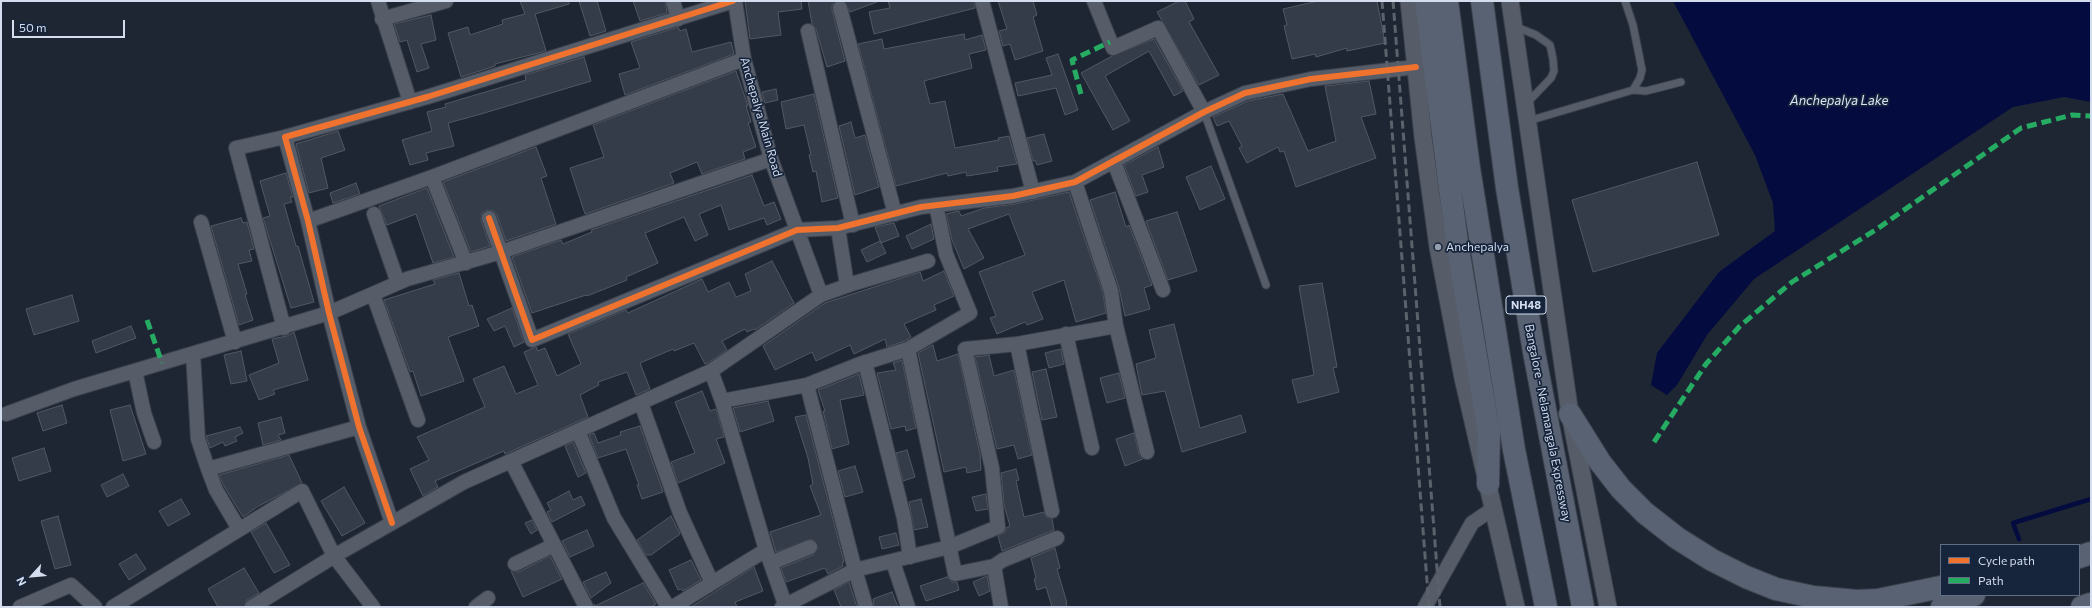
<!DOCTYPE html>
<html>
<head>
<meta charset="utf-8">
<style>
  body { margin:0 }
  #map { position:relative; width:2092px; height:608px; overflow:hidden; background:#1e2634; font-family:Commissioner,sans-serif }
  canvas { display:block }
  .frame { position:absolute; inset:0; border:2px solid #d3dded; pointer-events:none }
  .legend { position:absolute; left:1940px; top:544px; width:140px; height:52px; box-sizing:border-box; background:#16243c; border:1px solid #626e83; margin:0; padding:5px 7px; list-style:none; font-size:12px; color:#d3dded }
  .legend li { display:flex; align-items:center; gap:8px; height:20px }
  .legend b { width:20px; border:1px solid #626e83 }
  .north { position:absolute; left:12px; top:556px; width:40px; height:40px; -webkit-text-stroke:3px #16243c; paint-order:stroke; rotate:243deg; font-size:11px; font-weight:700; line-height:16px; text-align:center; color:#d3dded }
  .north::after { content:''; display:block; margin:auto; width:14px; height:18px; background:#d3dded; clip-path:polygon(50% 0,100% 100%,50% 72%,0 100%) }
  .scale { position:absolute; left:12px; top:20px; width:113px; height:18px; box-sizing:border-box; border:2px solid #d3dded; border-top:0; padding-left:5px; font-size:12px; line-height:14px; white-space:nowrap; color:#d3dded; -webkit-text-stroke:3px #16243c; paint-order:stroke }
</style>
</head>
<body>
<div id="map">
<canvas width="2092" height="608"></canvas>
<div class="frame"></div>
<ul class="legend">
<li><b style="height:5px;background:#ef722f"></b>Cycle path</li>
<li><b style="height:5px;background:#26ab63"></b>Path</li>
</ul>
<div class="north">N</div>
<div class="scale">50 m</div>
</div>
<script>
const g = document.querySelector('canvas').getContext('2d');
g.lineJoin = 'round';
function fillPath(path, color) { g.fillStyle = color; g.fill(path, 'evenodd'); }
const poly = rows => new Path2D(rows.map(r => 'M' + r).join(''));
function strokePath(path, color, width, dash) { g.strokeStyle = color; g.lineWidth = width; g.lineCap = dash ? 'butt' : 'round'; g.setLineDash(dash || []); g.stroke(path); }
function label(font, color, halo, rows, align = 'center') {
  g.font = font + ' Commissioner,sans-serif'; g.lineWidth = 3.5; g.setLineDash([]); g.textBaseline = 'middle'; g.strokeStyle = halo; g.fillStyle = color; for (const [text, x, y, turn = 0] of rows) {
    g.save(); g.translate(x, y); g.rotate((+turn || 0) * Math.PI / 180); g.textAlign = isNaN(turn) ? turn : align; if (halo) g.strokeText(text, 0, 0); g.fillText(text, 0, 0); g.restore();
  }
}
fillPath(poly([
  [1673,1,2091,1,2091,102,2064,97,2013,107,1754,279,1707,335,1677,385,1667,395,1651,385,1657,353,1719,272,1775,231,1773,203,1755,155]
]), '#030b3f');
strokePath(poly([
  [2019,539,2013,523,2091,499]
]), '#030b3f', 4.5);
const building = poly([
  [520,1,569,1,569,4,535,14,546,51,495,64,495,66,461,77,448,33,468,27,470,35,503,24,502,20,525,14,520,1],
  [579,1,597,1,606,31,590,36,579,1],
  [633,1,665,1,667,13,640,21,633,1],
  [745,1,801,1,802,9,778,12,781,35,750,39,745,1],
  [808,1,836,1,832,5,832,10,845,61,827,67,816,29,812,24,808,1],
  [844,1,877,1,877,2,850,12,844,1],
  [888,1,974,1,975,8,874,34,869,12,890,8,888,1],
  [998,1,1033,1,1037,15,1033,17,1043,51,1015,60,1010,44,1003,46,999,31,1007,29,998,1],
  [1179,1,1185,1,1194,19,1189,22,1219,75,1199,85,1157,12,1179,1],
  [1318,1,1377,1,1385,43,1347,51,1347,48,1316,57,1315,54,1292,59,1284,26,1287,25,1283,9,1318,1],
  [431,15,436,40,421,44,429,68,417,72,407,40,400,42,394,24,431,15],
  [678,27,680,31,686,29,692,52,731,42,734,54,625,95,619,74,640,68,631,42,678,27],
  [964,34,965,40,982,35,986,50,969,54,972,68,924,81,930,104,945,101,955,148,999,140,998,138,1009,136,1017,164,997,167,998,171,967,176,966,172,948,176,947,173,896,186,858,44,882,39,884,49,964,34],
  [1154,39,1183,91,1174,96,1149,51,1105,76,1130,121,1113,130,1081,73,1112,56,1154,39],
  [1058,54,1078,110,1065,115,1056,88,1018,96,1015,83,1052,75,1046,58,1058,54],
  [584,57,591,81,481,114,448,123,454,146,426,153,428,160,410,165,402,140,432,131,427,112,446,107,445,104,526,80,525,75,584,57],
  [736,71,748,106,746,106,751,122,748,123,756,147,743,152,745,159,702,174,697,162,670,173,674,183,585,214,570,168,604,157,593,125,736,71],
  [1369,81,1376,114,1361,117,1376,158,1296,187,1284,151,1280,152,1278,147,1247,163,1239,148,1242,146,1229,121,1217,126,1213,117,1248,101,1283,94,1308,151,1336,141,1325,86,1369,81],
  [776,89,778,100,765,103,762,92,776,89],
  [814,94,838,198,822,202,816,171,813,172,809,155,811,155,804,125,786,129,781,102,814,94],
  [851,122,855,138,865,135,879,187,855,195,839,126,851,122],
  [338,131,345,150,321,158,328,188,309,193,296,144,338,131],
  [1044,134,1052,161,1037,165,1035,160,1033,161,1027,138,1044,134],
  [536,147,547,176,541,178,556,224,506,241,497,215,494,211,487,210,482,213,481,220,490,246,471,252,443,182,536,147],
  [1158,147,1164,167,1142,175,1148,192,1136,196,1124,165,1158,147],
  [1697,162,1719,235,1593,272,1572,200,1697,162],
  [1211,166,1225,199,1200,210,1186,177,1211,166],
  [286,173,293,197,290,197,292,202,284,204,296,246,298,246,314,302,291,308,263,218,270,216,260,181,286,173],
  [752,175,764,206,774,202,781,219,767,225,764,218,729,230,721,205,699,214,708,235,695,241,684,217,645,233,658,263,626,277,627,280,587,296,586,295,532,313,512,257,561,240,563,244,592,232,591,230,752,175],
  [356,183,360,194,333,203,330,193,356,183],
  [427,188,454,257,433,263,416,214,387,225,379,206,427,188],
  [1069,192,1103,293,1106,313,1076,322,1064,280,1032,292,1043,319,1027,325,1025,322,997,334,990,318,996,316,979,272,1025,255,1009,214,968,229,984,258,964,269,952,240,946,214,959,211,961,216,984,208,1015,204,1069,192],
  [1115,192,1126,227,1129,225,1152,285,1144,288,1150,309,1125,316,1119,288,1090,200,1115,192],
  [1177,212,1197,271,1168,280,1146,221,1177,212],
  [241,218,243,223,247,222,254,249,249,250,252,261,238,264,247,294,245,295,253,320,239,325,211,226,241,218],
  [894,223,899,236,881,243,875,227,894,223],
  [931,224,934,239,912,249,906,236,931,224],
  [880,241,886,253,867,262,861,250,880,241],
  [772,261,794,303,755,330,754,329,747,332,745,329,722,341,727,350,708,363,705,364,694,343,674,351,673,349,640,363,650,389,636,395,627,372,598,382,599,385,580,395,588,417,505,454,504,451,435,481,438,487,423,496,410,469,429,460,417,437,485,407,473,379,504,366,516,394,538,385,524,352,536,347,538,351,545,348,557,376,581,364,568,334,626,310,628,313,702,279,708,292,729,282,736,297,751,291,745,274,772,261],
  [944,271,954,296,934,305,936,310,904,324,911,337,905,341,887,347,885,339,854,354,850,345,816,361,812,352,775,370,763,346,825,303,920,272,923,281,944,271],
  [459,273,469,306,472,305,479,326,448,337,464,381,421,396,413,371,410,372,384,300,435,284,433,280,459,273],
  [1322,283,1337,367,1333,368,1339,392,1298,403,1292,380,1314,375,1299,286,1322,283],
  [72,295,79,321,34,335,26,309,72,295],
  [512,308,524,342,514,347,505,326,494,331,487,319,512,308],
  [1174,324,1200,428,1241,415,1246,432,1182,452,1165,391,1142,395,1136,364,1156,358,1149,330,1174,324],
  [131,326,136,338,96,353,92,341,131,326],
  [294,332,308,380,273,390,275,394,259,400,249,375,279,363,272,339,287,336,294,332],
  [933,345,937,361,958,354,980,454,981,470,967,473,966,467,944,472,918,353,933,345],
  [1061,349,1064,364,1049,368,1045,353,1061,349],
  [241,351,247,381,231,384,224,355,241,351],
  [989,355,994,376,1014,370,1032,455,1018,459,1014,445,997,449,975,357,989,355],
  [902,360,916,428,906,431,905,426,891,429,877,373,896,370,893,363,902,360],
  [1046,369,1057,417,1042,420,1032,372,1046,369],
  [1119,373,1125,398,1107,403,1100,378,1119,373],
  [859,374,864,395,840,400,849,444,832,449,823,411,825,411,818,390,859,374],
  [702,391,710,411,716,409,724,437,716,439,725,463,678,483,671,462,695,453,675,402,702,391],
  [768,401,774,421,740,432,733,408,768,401],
  [62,405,67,423,43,431,37,413,62,405],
  [130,405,146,454,123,461,110,410,130,405],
  [806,415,844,562,842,563,843,566,828,574,825,568,786,582,781,568,813,555,818,548,815,541,811,539,776,552,770,532,821,515,810,486,813,484,808,458,795,417,806,415],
  [281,417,285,433,278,435,281,440,263,445,258,423,281,417],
  [640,426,663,492,642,499,637,485,639,485,626,449,598,458,589,435,594,433,598,443,621,435,620,432,640,426],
  [240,427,243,433,235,437,237,441,225,446,223,442,210,448,206,436,240,427],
  [1134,433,1139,454,1143,459,1125,466,1116,439,1134,433],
  [573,442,586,473,578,477,565,446,573,442],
  [44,448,51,471,19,481,12,458,44,448],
  [907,450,915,477,903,481,896,453,907,450],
  [289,455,302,483,257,507,243,517,224,486,219,475,289,455],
  [855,466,863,492,845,497,838,471,855,466],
  [1016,469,1019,480,1016,481,1024,517,1044,512,1046,517,1052,519,1054,530,1002,551,998,536,1005,532,1006,528,1010,526,1004,505,1001,473,1016,469],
  [123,474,129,486,107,497,101,485,123,474],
  [344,487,365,523,342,536,321,501,344,487],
  [569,491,573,500,581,496,585,505,552,522,547,512,551,510,547,503,569,491],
  [986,494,988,509,976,511,972,497,986,494],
  [181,499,190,514,168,526,159,511,181,499],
  [921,499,928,527,914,530,909,502,921,499],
  [58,516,71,565,55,569,41,521,58,516],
  [671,516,680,534,651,555,646,555,637,540,671,516],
  [532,520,537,530,531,534,525,523,532,520],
  [266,523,290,565,274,573,251,532,266,523],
  [587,530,594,546,570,557,562,541,587,530],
  [896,533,899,545,882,549,879,537,896,533],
  [1055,548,1060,568,1057,569,1067,603,1066,603,1067,607,1052,607,1046,587,1037,590,1034,579,1036,578,1031,558,1055,548],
  [136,554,146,569,129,580,119,564,136,554],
  [550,556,562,579,523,597,511,571,519,572,550,556],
  [691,560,701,580,683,591,681,589,678,590,669,570,691,560],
  [754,567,763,591,735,602,737,607,691,607,754,567],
  [244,568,259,593,247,600,244,607,218,607,208,589,244,568],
  [606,572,611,583,591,598,583,582,606,572],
  [987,576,990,591,979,596,973,582,987,576],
  [947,577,952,582,957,582,959,590,926,601,920,586,947,577],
  [849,582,857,607,841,607,834,590,849,582],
  [643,583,656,604,651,607,594,607,594,604,595,606,643,583],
  [892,592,898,607,874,607,873,599,892,592]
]);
fillPath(building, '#353c49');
strokePath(building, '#515863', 1);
const service = poly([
  [1625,1,1633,25,1642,70,1640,78,1633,90],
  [1514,26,1536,35,1550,45,1553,59,1554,71,1551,78,1526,104],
  [1204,112,1266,285],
  [1528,121,1633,90,1646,91,1681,82]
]);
const minor = poly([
  [378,1,410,102],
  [673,1,678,19],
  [735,1,744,59,771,159,821,295,711,371,722,401,766,550,786,607],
  [982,1,1033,192],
  [1094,1,1113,48,1158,28,1204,112],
  [840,8,895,214],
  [382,19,446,1],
  [808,31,853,225],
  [1114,162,1163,290],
  [432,177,466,263],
  [1075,182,1111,291,1116,326,1147,452],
  [374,214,398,283],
  [489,218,532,340,797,230,838,228,921,207,1013,196,1075,182,1204,112,1245,93,1311,79,1416,67],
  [308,221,432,177,744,59],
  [201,222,235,342],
  [838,228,847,285],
  [373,294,418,420],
  [821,295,855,283,928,261],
  [284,328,236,148,285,137],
  [1066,334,1092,448],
  [1017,344,1052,511],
  [908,349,955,574,994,566,1003,560,1057,538],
  [193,354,198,439,208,469],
  [865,362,904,518,910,557],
  [135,371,144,413,154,442],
  [807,385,855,570,866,607],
  [722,401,807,385,860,364,908,349,970,313,946,254,936,205],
  [641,403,680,513,712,583],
  [6,414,74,389,329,313,407,279,501,252,771,159],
  [578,431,614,518,668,607],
  [511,461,586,607],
  [392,523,359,427,329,313,308,221,285,137,427,97,733,1],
  [239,529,216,490,208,469,359,427],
  [893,562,908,607],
  [771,563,810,547],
  [515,564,554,545],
  [994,566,1001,607],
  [20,607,71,585,95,607],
  [113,607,302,491,334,556,373,607],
  [252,607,341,552,464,482,711,371],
  [476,607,488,598],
  [673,607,766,550],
  [782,607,855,570,949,547,998,527,992,468,965,349,1017,344,1116,326],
  [1425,607,1472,523,1494,508]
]);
const tertiary = poly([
  [1409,1,1423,137,1438,247,1463,378,1516,607],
  [1510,1,1570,414,1608,607]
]);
const motorway = poly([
  [1426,1,1457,243,1489,433,1488,484],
  [1447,1,1469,168,1514,450,1546,607],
  [1482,1,1507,188,1534,352,1583,607],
  [1570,414,1600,462,1621,489,1645,513,1677,538,1712,560,1746,577,1776,589,1813,597,1857,601,1878,600,1941,587],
  [2079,557,2091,553],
  [1942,607,1974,595],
  [2082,607,2091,604]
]);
strokePath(service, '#3b414d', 9);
strokePath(minor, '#3b414d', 16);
strokePath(tertiary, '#3b414d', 19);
strokePath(motorway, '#3b414d', 24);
strokePath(service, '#575d68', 7);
strokePath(minor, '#575d68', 14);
strokePath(tertiary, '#575d68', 17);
strokePath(motorway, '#596272', 22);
strokePath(poly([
  [1382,1,1429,607],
  [1393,1,1440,607]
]), '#5b626b', 3, [8, 4]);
strokePath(poly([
  [1081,94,1072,60,1110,42],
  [147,320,162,363],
  [1654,442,1706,364,1740,326,1792,282,1877,229,2021,128,2072,115,2091,116]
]), '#26ab63', 5, [10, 5]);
strokePath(poly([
  [489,218,532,340,797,230,838,228,921,207,1013,196,1075,182,1204,112,1245,93,1311,79,1416,67],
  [392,523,359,427,329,313,308,221,285,137,427,97,733,1]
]), '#ef722f', 6);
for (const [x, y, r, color] of [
  [1438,247,4,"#949dac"]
]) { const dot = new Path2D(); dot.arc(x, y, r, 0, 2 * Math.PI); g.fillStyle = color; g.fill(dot); strokePath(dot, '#16243c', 1.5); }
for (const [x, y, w] of [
  [1526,305,40]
]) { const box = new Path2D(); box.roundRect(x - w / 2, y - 9, w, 18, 3); g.fillStyle = '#16243c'; g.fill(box); strokePath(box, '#d3dded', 1); }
label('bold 11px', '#d3dded', null, [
  ["NH48",1526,305]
]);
label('12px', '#d3dded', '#16243c', [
  ["Anchepalya Main Road",761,117,74],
  ["Bangalore - Nelamangala Expressway",1548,423,79]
]);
label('12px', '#d3dded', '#16243c', [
  ["Anchepalya",1446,247]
], 'left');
label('italic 13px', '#dae4f6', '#16243c', [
  ["Anchepalya Lake",1839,101]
]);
</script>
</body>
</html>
